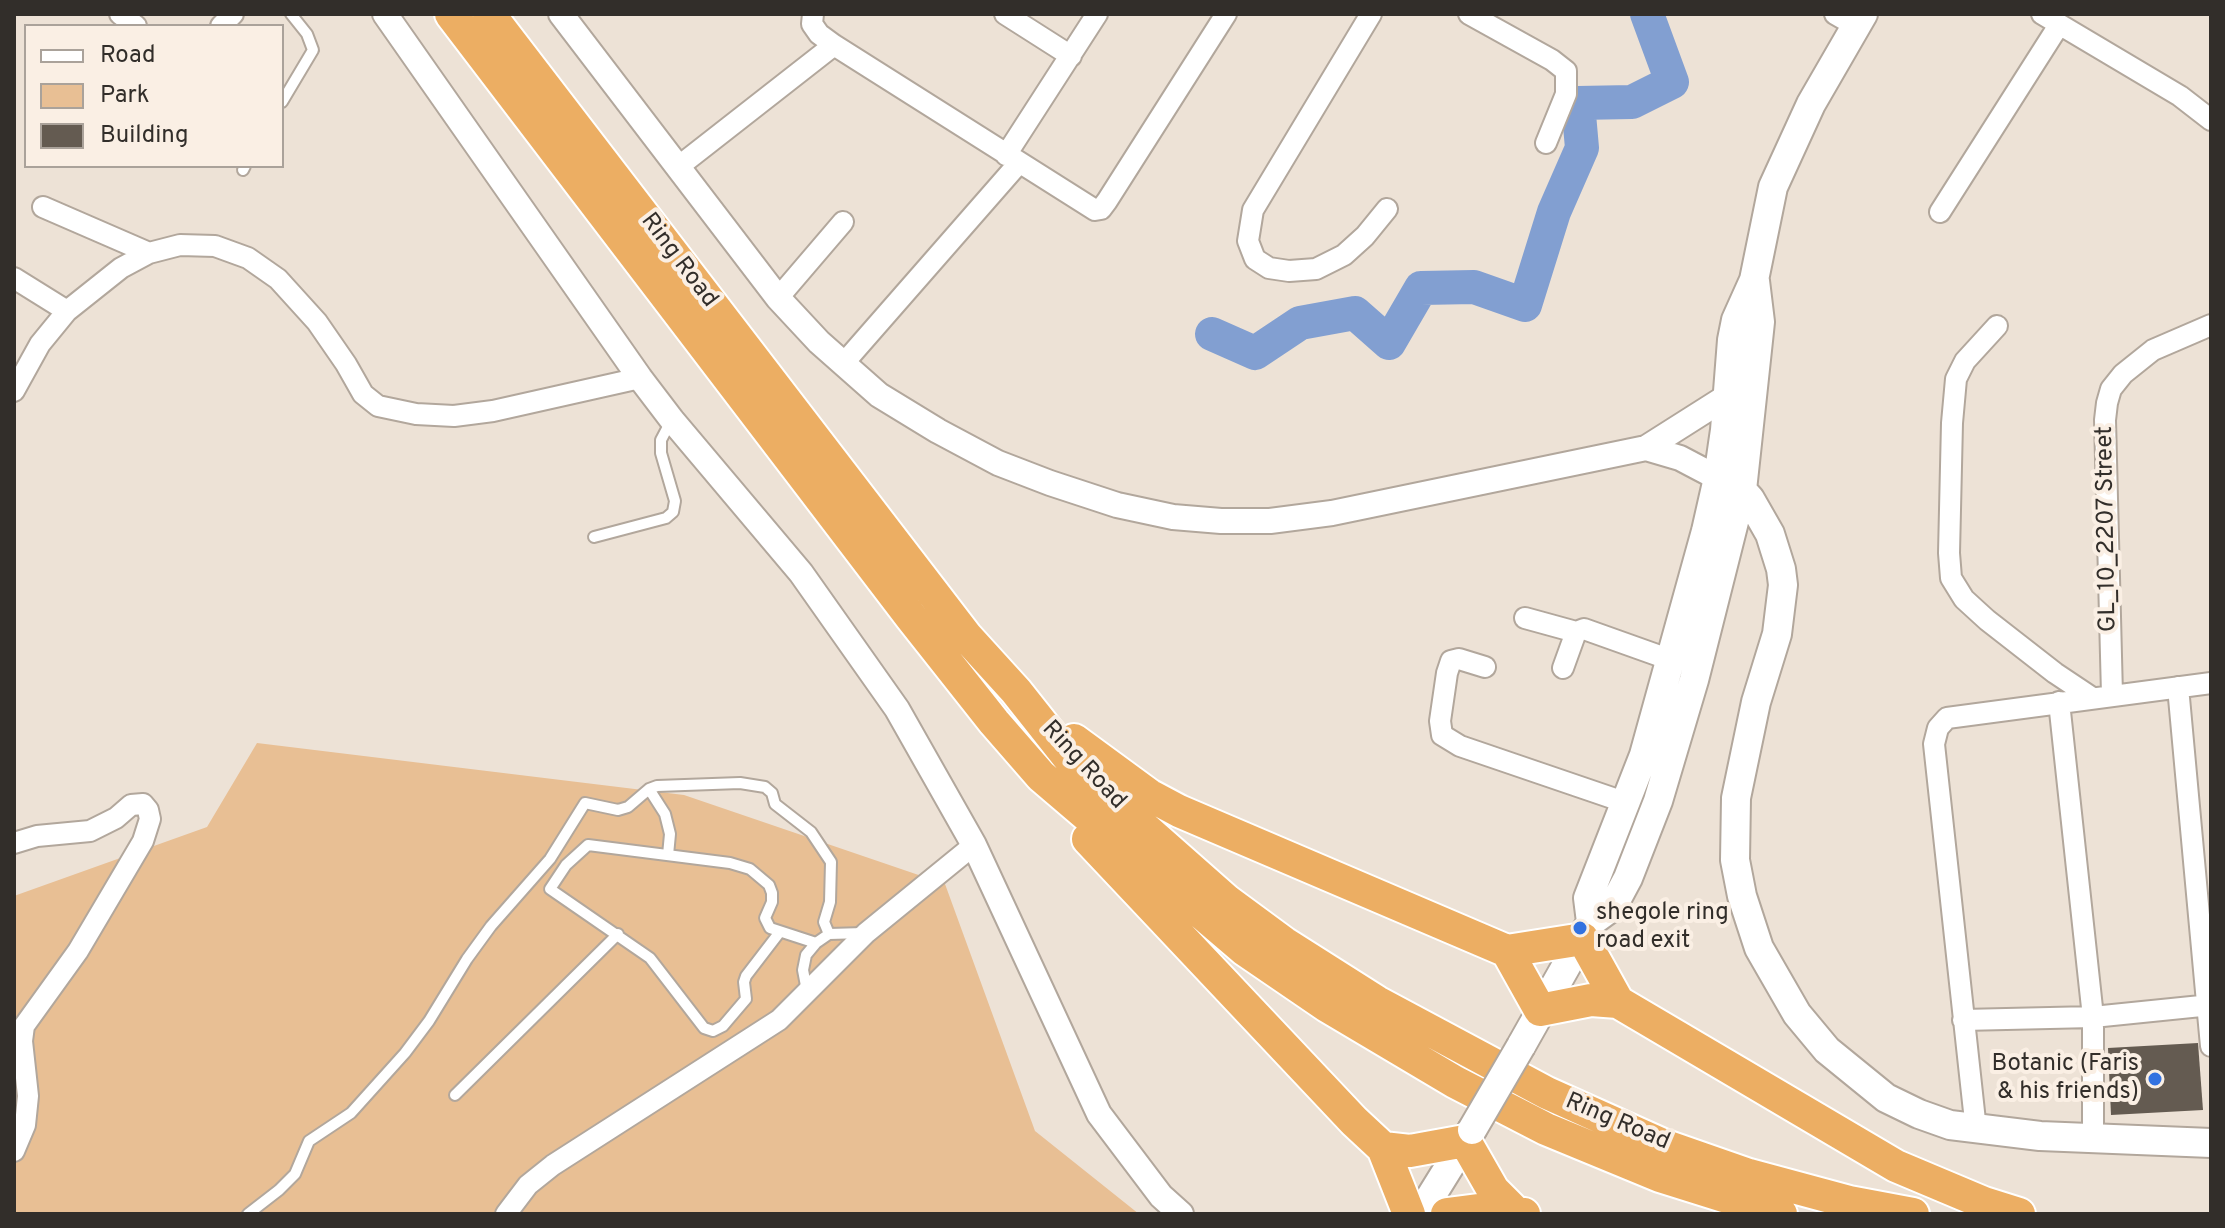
<!DOCTYPE html>
<html>
<head>
<meta charset="utf-8">
<style>
  body { margin:0 }
  #map { position:relative; width:2225px; height:1228px; overflow:hidden; background:#ede2d6; font-family:Overpass,sans-serif }
  canvas { display:block }
  .frame { position:absolute; inset:0; border:16px solid #322e2a; pointer-events:none }
  .legend { position:absolute; left:24px; top:24px; width:260px; height:144px; box-sizing:border-box; background:#faefe4; border:2px solid #aaa29a; margin:0; padding:10px 14px; list-style:none; font-size:24px; color:#322e2a }
  .legend li { display:flex; align-items:center; gap:16px; height:40px }
  .legend b { width:40px; border:2px solid #aaa29a }
</style>
</head>
<body>
<div id="map">
<canvas width="2225" height="1228"></canvas>
<div class="frame"></div>
<ul class="legend">
<li><b style="height:10px;background:#fff"></b>Road</li>
<li><b style="height:22px;background:#e8bf94"></b>Park</li>
<li><b style="height:22px;background:#645b51"></b>Building</li>
</ul>
</div>
<script>
const g = document.querySelector('canvas').getContext('2d');
g.lineJoin = 'round';
function fillPath(path, color) { g.fillStyle = color; g.fill(path, 'evenodd'); }
const poly = rows => new Path2D(rows.map(r => 'M' + r).join(''));
function strokePath(path, color, width, dash) { g.strokeStyle = color; g.lineWidth = width; g.lineCap = dash ? 'butt' : 'round'; g.setLineDash(dash || []); g.stroke(path); }
function label(font, color, halo, rows, align = 'center') {
  g.font = font + ' Overpass,sans-serif'; g.lineWidth = 8; g.setLineDash([]); g.textBaseline = 'middle'; g.strokeStyle = halo; g.fillStyle = color; for (const [text, x, y, turn = 0] of rows) {
    g.save(); g.translate(x, y); g.rotate((+turn || 0) * Math.PI / 180); g.textAlign = isNaN(turn) ? turn : align; if (halo) g.strokeText(text, 0, 0); g.fillText(text, 0, 0); g.restore();
  }
}
fillPath(poly([
  [257,743,684,795,945,884,1035,1131,1139,1214,14,1214,14,896,207,827]
]), '#e8bf94');
strokePath(poly([
  [1212,334,1255,353,1300,323,1355,313,1389,343,1421,288,1474,287,1525,305,1554,212,1582,148,1578,103,1632,102,1672,82,1647,14]
]), '#829fd1', 34);
fillPath(poly([
  [2198,1043,2203,1110,2111,1115,2108,1048]
]), '#645b51');
const service = poly([
  [282,102,313,50,307,34,291,14],
  [243,170,245,166],
  [594,537,666,518,673,512,675,501,661,453,661,440,671,421],
  [649,789,665,814,670,834,668,855],
  [779,933,746,976,744,982,746,999,723,1026,713,1031,704,1028,650,958,550,889,566,865,588,845,730,863,750,869,769,885,772,893,772,902,765,918,770,928,816,943],
  [807,991,803,970,806,955,816,943,829,934,864,933],
  [455,1095,618,934],
  [248,1214,279,1190,295,1174,309,1141,351,1113,405,1053,429,1021,467,959,491,926,550,859,585,803,618,810,628,807,649,789,657,786,740,783,765,787,772,793,775,804,811,832,831,862,830,902,824,922,829,934]
]);
const minor = poly([
  [120,14,136,26],
  [813,14,812,24,819,34,834,45,1095,210,1101,209,1107,201,1226,14],
  [1005,14,1071,56],
  [1371,14,1253,210,1248,241,1255,259,1269,268,1289,271,1316,269,1344,255,1365,236,1387,209],
  [1469,14,1552,60,1566,71,1566,94,1546,143],
  [1835,14,1856,26],
  [2042,14,2180,96,2211,120],
  [221,26,233,14],
  [1006,155,1097,14],
  [678,167,834,45],
  [43,207,149,253],
  [1940,212,2059,25],
  [14,278,67,311],
  [778,298,843,222],
  [1997,326,1965,361,1956,379,1952,423,1949,553,1951,578,1964,599,1987,620,2055,673,2091,697],
  [843,364,1018,164],
  [14,391,40,344,67,311,121,268,149,253,180,245,215,246,248,258,278,279,317,322,346,364,363,394,378,406,416,414,454,416,493,411,640,378],
  [1525,618,1576,632],
  [1485,667,1459,659,1451,661,1447,673,1440,721,1442,735,1460,746,1627,803],
  [1563,668,1576,632,1584,629,1671,660],
  [2178,687,2211,1046],
  [2112,695,2105,420,2107,403,2111,389,2123,374,2153,350,2211,325],
  [2059,702,2093,1017,2093,1138],
  [14,843,37,836,90,831,116,818,131,805,143,804,148,810,150,819,143,841,78,951,24,1026,22,1041,28,1096,25,1125,14,1151],
  [1963,1020,2093,1017,2211,1005],
  [1976,1130,1934,744,1938,728,1947,718,2211,683],
  [506,1214,528,1185,553,1165,779,1020,866,933,974,845]
]);
const tertiary = poly([
  [385,14,640,378,672,420,801,573,897,709,974,845,1099,1114,1161,1196,1181,1214],
  [561,14,778,298,819,342,879,395,938,431,998,463,1050,483,1117,505,1173,517,1221,521,1270,521,1332,513,1646,448,1680,458,1718,478],
  [1646,448,1728,396]
]);
const secondary = poly([
  [1718,478,1742,490,1750,499,1770,534,1781,569,1783,585,1777,634,1756,702,1736,798,1735,860,1742,896,1759,948,1797,1014,1827,1050,1886,1098,1919,1114,1950,1125,2040,1136,2211,1143],
  [1591,922,1588,898,1644,755,1706,531,1718,478,1725,430,1732,340,1736,320,1754,280,1773,187,1811,104,1863,14],
  [1521,1046,1591,922,1613,906,1628,878,1658,801,1694,680,1742,490,1760,322,1755,281],
  [1420,1214,1472,1130]
]);
const trunk = poly([
  [451,14,911,617,994,722,1041,776,1245,950,1327,1006,1455,1082,1546,1129,1660,1176,1781,1214],
  [489,14,966,636,1016,691,1069,758,1099,788,1227,901,1284,943,1377,1002,1547,1093,1663,1145,1749,1175,1849,1202,1913,1214],
  [1074,740,1149,795,1179,811,1507,951,1540,1010,1591,1000,1618,1002,1896,1166,1984,1203,2019,1214],
  [1088,839,1354,1121,1383,1148,1409,1214],
  [1507,951,1583,939,1618,1002],
  [1383,1148,1410,1151,1465,1141,1493,1190,1516,1213],
  [1447,1214,1478,1210,1524,1214]
]);
strokePath(service, '#b2a79c', 14);
strokePath(minor, '#b2a79c', 24);
strokePath(tertiary, '#b2a79c', 28);
strokePath(secondary, '#b2a79c', 32);
strokePath(trunk, '#fff', 36);
strokePath(service, '#fff', 10);
strokePath(minor, '#fff', 20);
strokePath(tertiary, '#fff', 24);
strokePath(secondary, '#fff', 28);
strokePath(trunk, '#ecae63', 32);
const secondaryBridge = poly([
  [1472,1130,1521,1046]
]);
strokePath(secondaryBridge, '#b2a79c', 32, []);
strokePath(secondaryBridge, '#fff', 28);
for (const [x, y, r, color] of [
  [1580,928,8,"#3372e0"],
  [2155,1079,8,"#3372e0"]
]) { const dot = new Path2D(); dot.arc(x, y, r, 0, 2 * Math.PI); g.fillStyle = color; g.fill(dot); strokePath(dot, '#faefe4', 3); }
label('24px', '#322e2a', '#faefe4', [
  ["Ring Road",678,261,53],
  ["GL_10_2207 Street",2108,529,-91],
  ["Ring Road",1083,766,47],
  ["Ring Road",1617,1123,23]
]);
label('24px', '#322e2a', '#faefe4', [
  ["shegole ring",1596,914],
  ["road exit",1596,942],
  ["Botanic (Faris",2139,1065,"right"],
  ["& his friends)",2139,1093,"right"]
], 'left');
</script>
</body>
</html>
